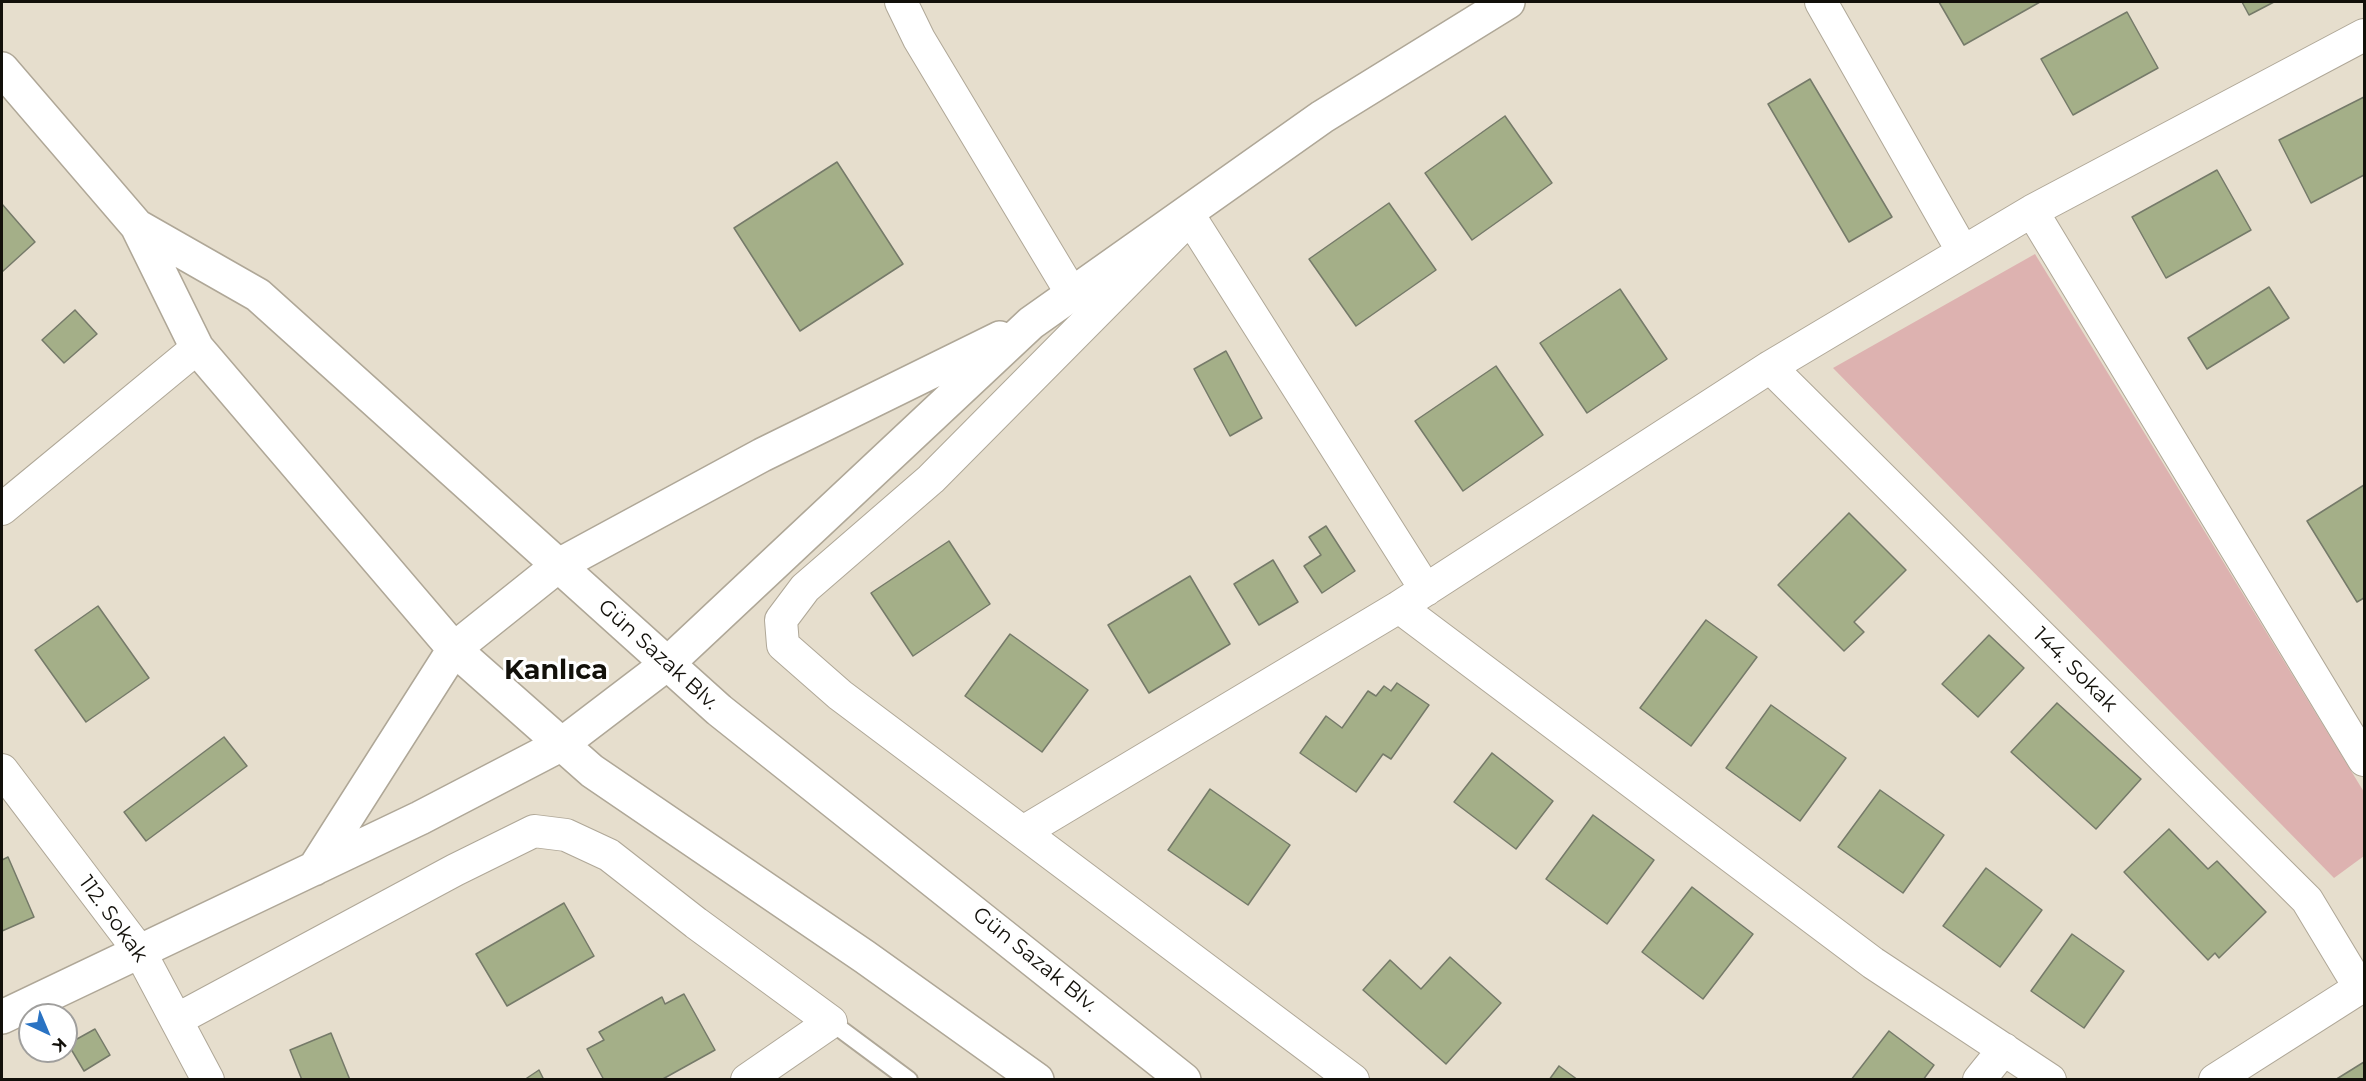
<!DOCTYPE html>
<html>
<head>
<meta charset="utf-8">
<style>
  body { margin:0 }
  #map { position:relative; width:2366px; height:1081px; overflow:hidden; background:#e6decd; font-family:Montserrat,sans-serif }
  canvas { display:block }
  .frame { position:absolute; inset:0; border:3px solid #12100a; pointer-events:none }
  .north { position:absolute; left:18px; top:1003px; width:60px; height:60px; box-sizing:border-box; background:#fff; border:2px solid #a09f9d; border-radius:50%; rotate:136deg; font-size:16px; font-weight:700; line-height:24px; text-align:center; color:#12100a }
  .north::after { content:''; display:block; margin:auto; width:21px; height:27px; background:#2a73c3; clip-path:polygon(50% 0,100% 100%,50% 72%,0 100%) }
</style>
</head>
<body>
<div id="map">
<canvas width="2366" height="1081"></canvas>
<div class="frame"></div>
<div class="north">K</div>
</div>
<script>
const g = document.querySelector('canvas').getContext('2d');
g.lineJoin = 'round';
function fillPath(path, color) { g.fillStyle = color; g.fill(path, 'evenodd'); }
const poly = rows => new Path2D(rows.map(r => 'M' + r).join(''));
function strokePath(path, color, width, dash) { g.strokeStyle = color; g.lineWidth = width; g.lineCap = dash ? 'butt' : 'round'; g.setLineDash(dash || []); g.stroke(path); }
function label(font, color, halo, rows, align = 'center') {
  g.font = font + ' Montserrat,sans-serif'; g.lineWidth = 6; g.setLineDash([]); g.textBaseline = 'middle'; g.strokeStyle = halo; g.fillStyle = color; for (const [text, x, y, turn = 0] of rows) {
    g.save(); g.translate(x, y); g.rotate((+turn || 0) * Math.PI / 180); g.textAlign = isNaN(turn) ? turn : align; if (halo) g.strokeText(text, 0, 0); g.fillText(text, 0, 0); g.restore();
  }
}
fillPath(poly([
  [2035,254,2364,792,2364,856,2334,878,1833,368]
]), '#ddb2b0');
const building = poly([
  [1939,2,2040,2,1964,45,1939,2],
  [2242,2,2274,2,2249,15,2242,2],
  [2127,12,2158,68,2073,115,2041,59,2127,12],
  [1810,79,1892,217,1849,242,1768,104,1810,79],
  [2364,97,2364,175,2311,203,2279,140,2364,97],
  [1505,116,1552,183,1472,240,1425,173,1505,116],
  [837,162,903,264,800,331,734,228,837,162],
  [2217,170,2251,230,2166,278,2132,217,2217,170],
  [1389,203,1436,270,1356,326,1309,259,1389,203],
  [2,204,35,242,2,272,2,204],
  [2269,287,2289,318,2207,369,2188,338,2269,287],
  [1620,289,1667,359,1587,413,1540,343,1620,289],
  [75,310,97,334,64,363,42,340,75,310],
  [1226,351,1262,418,1230,436,1194,369,1226,351],
  [1496,366,1543,435,1463,491,1415,421,1496,366],
  [2364,485,2364,598,2357,602,2307,521,2364,485],
  [1849,513,1906,570,1854,622,1864,632,1844,651,1778,585,1849,513],
  [1326,526,1355,571,1322,593,1304,566,1321,555,1309,537,1326,526],
  [949,541,990,604,913,656,871,593,949,541],
  [1273,560,1298,602,1259,625,1234,584,1273,560],
  [1190,576,1230,644,1149,693,1108,625,1190,576],
  [98,606,149,678,86,722,35,650,98,606],
  [1706,620,1757,657,1691,746,1640,708,1706,620],
  [1010,634,1088,690,1042,752,965,696,1010,634],
  [1989,635,2024,668,1978,717,1942,684,1989,635],
  [1397,683,1429,705,1391,759,1383,754,1356,792,1300,753,1326,716,1342,728,1368,691,1376,696,1384,686,1391,691,1397,683],
  [2057,703,2141,779,2096,829,2011,752,2057,703],
  [1771,705,1846,758,1800,821,1726,768,1771,705],
  [224,737,247,766,146,841,124,812,224,737],
  [1492,753,1553,801,1516,849,1454,802,1492,753],
  [1210,789,1290,845,1248,905,1168,850,1210,789],
  [1880,790,1944,835,1903,893,1838,847,1880,790],
  [1593,815,1654,860,1607,924,1546,879,1593,815],
  [2169,829,2208,869,2217,861,2266,912,2219,958,2215,953,2208,960,2124,872,2169,829],
  [8,857,34,917,2,931,2,860,8,857],
  [1986,868,2042,910,2000,967,1943,926,1986,868],
  [1692,887,1753,934,1703,999,1642,952,1692,887],
  [564,903,594,956,507,1006,476,954,564,903],
  [2072,934,2124,971,2084,1028,2031,991,2072,934],
  [1450,957,1501,1003,1446,1064,1363,990,1390,960,1421,989,1450,957],
  [684,994,715,1050,661,1080,604,1080,587,1049,604,1040,599,1032,662,997,665,1004,684,994],
  [95,1029,110,1055,84,1071,68,1044,95,1029],
  [1889,1031,1934,1065,1923,1080,1851,1080,1889,1031],
  [331,1033,350,1080,302,1080,290,1050,331,1033],
  [2364,1062,2364,1080,2335,1080,2364,1062],
  [1559,1066,1578,1080,1549,1080,1559,1066],
  [539,1070,544,1080,524,1080,539,1070]
]);
fillPath(building, '#a4af88');
strokePath(building, '#757a69', 1.5);
const lane = poly([
  [831,1022,909,1080]
]);
const street = poly([
  [901,2,919,39,1072,294],
  [1821,2,1963,252],
  [2032,211,2364,760],
  [1190,217,1426,590],
  [1177,231,931,479,805,588,781,620,783,645,840,695,1353,1080],
  [1770,367,2307,900,2360,988],
  [2,509,197,348],
  [1399,607,1873,963,2050,1080],
  [2,770,140,952,208,1080],
  [1023,832,1399,607,1770,367,1963,252,2032,211,2364,35],
  [176,1020,455,870,534,831,566,835,609,855,696,923,831,1022,747,1080],
  [1979,1080,2004,1049],
  [2215,1080,2364,985]
]);
const secondary = poly([
  [2,69,137,226,197,348,454,649,592,771,865,957,1037,1080],
  [137,226,258,295,719,710,1184,1080],
  [314,869,454,649,559,565,762,455,1000,338],
  [2,1017,420,818,562,744,667,664,1031,323,1322,117,1508,2]
]);
strokePath(lane, '#afa797', 20);
strokePath(street, '#afa797', 34);
strokePath(secondary, '#afa797', 36);
strokePath(lane, '#fff', 16);
strokePath(street, '#fff', 32);
strokePath(secondary, '#fff', 33);
label('21px', '#12100a', '#fff', [
  ["Gün Sazak Blv.",658,655,42],
  ["144. Sokak",2075,670,45],
  ["112. Sokak",113,919,54],
  ["Gün Sazak Blv.",1035,960,39]
]);
label('bold 27px', '#12100a', '#fff', [
  ["Kanlıca",556,671]
]);
</script>
</body>
</html>
